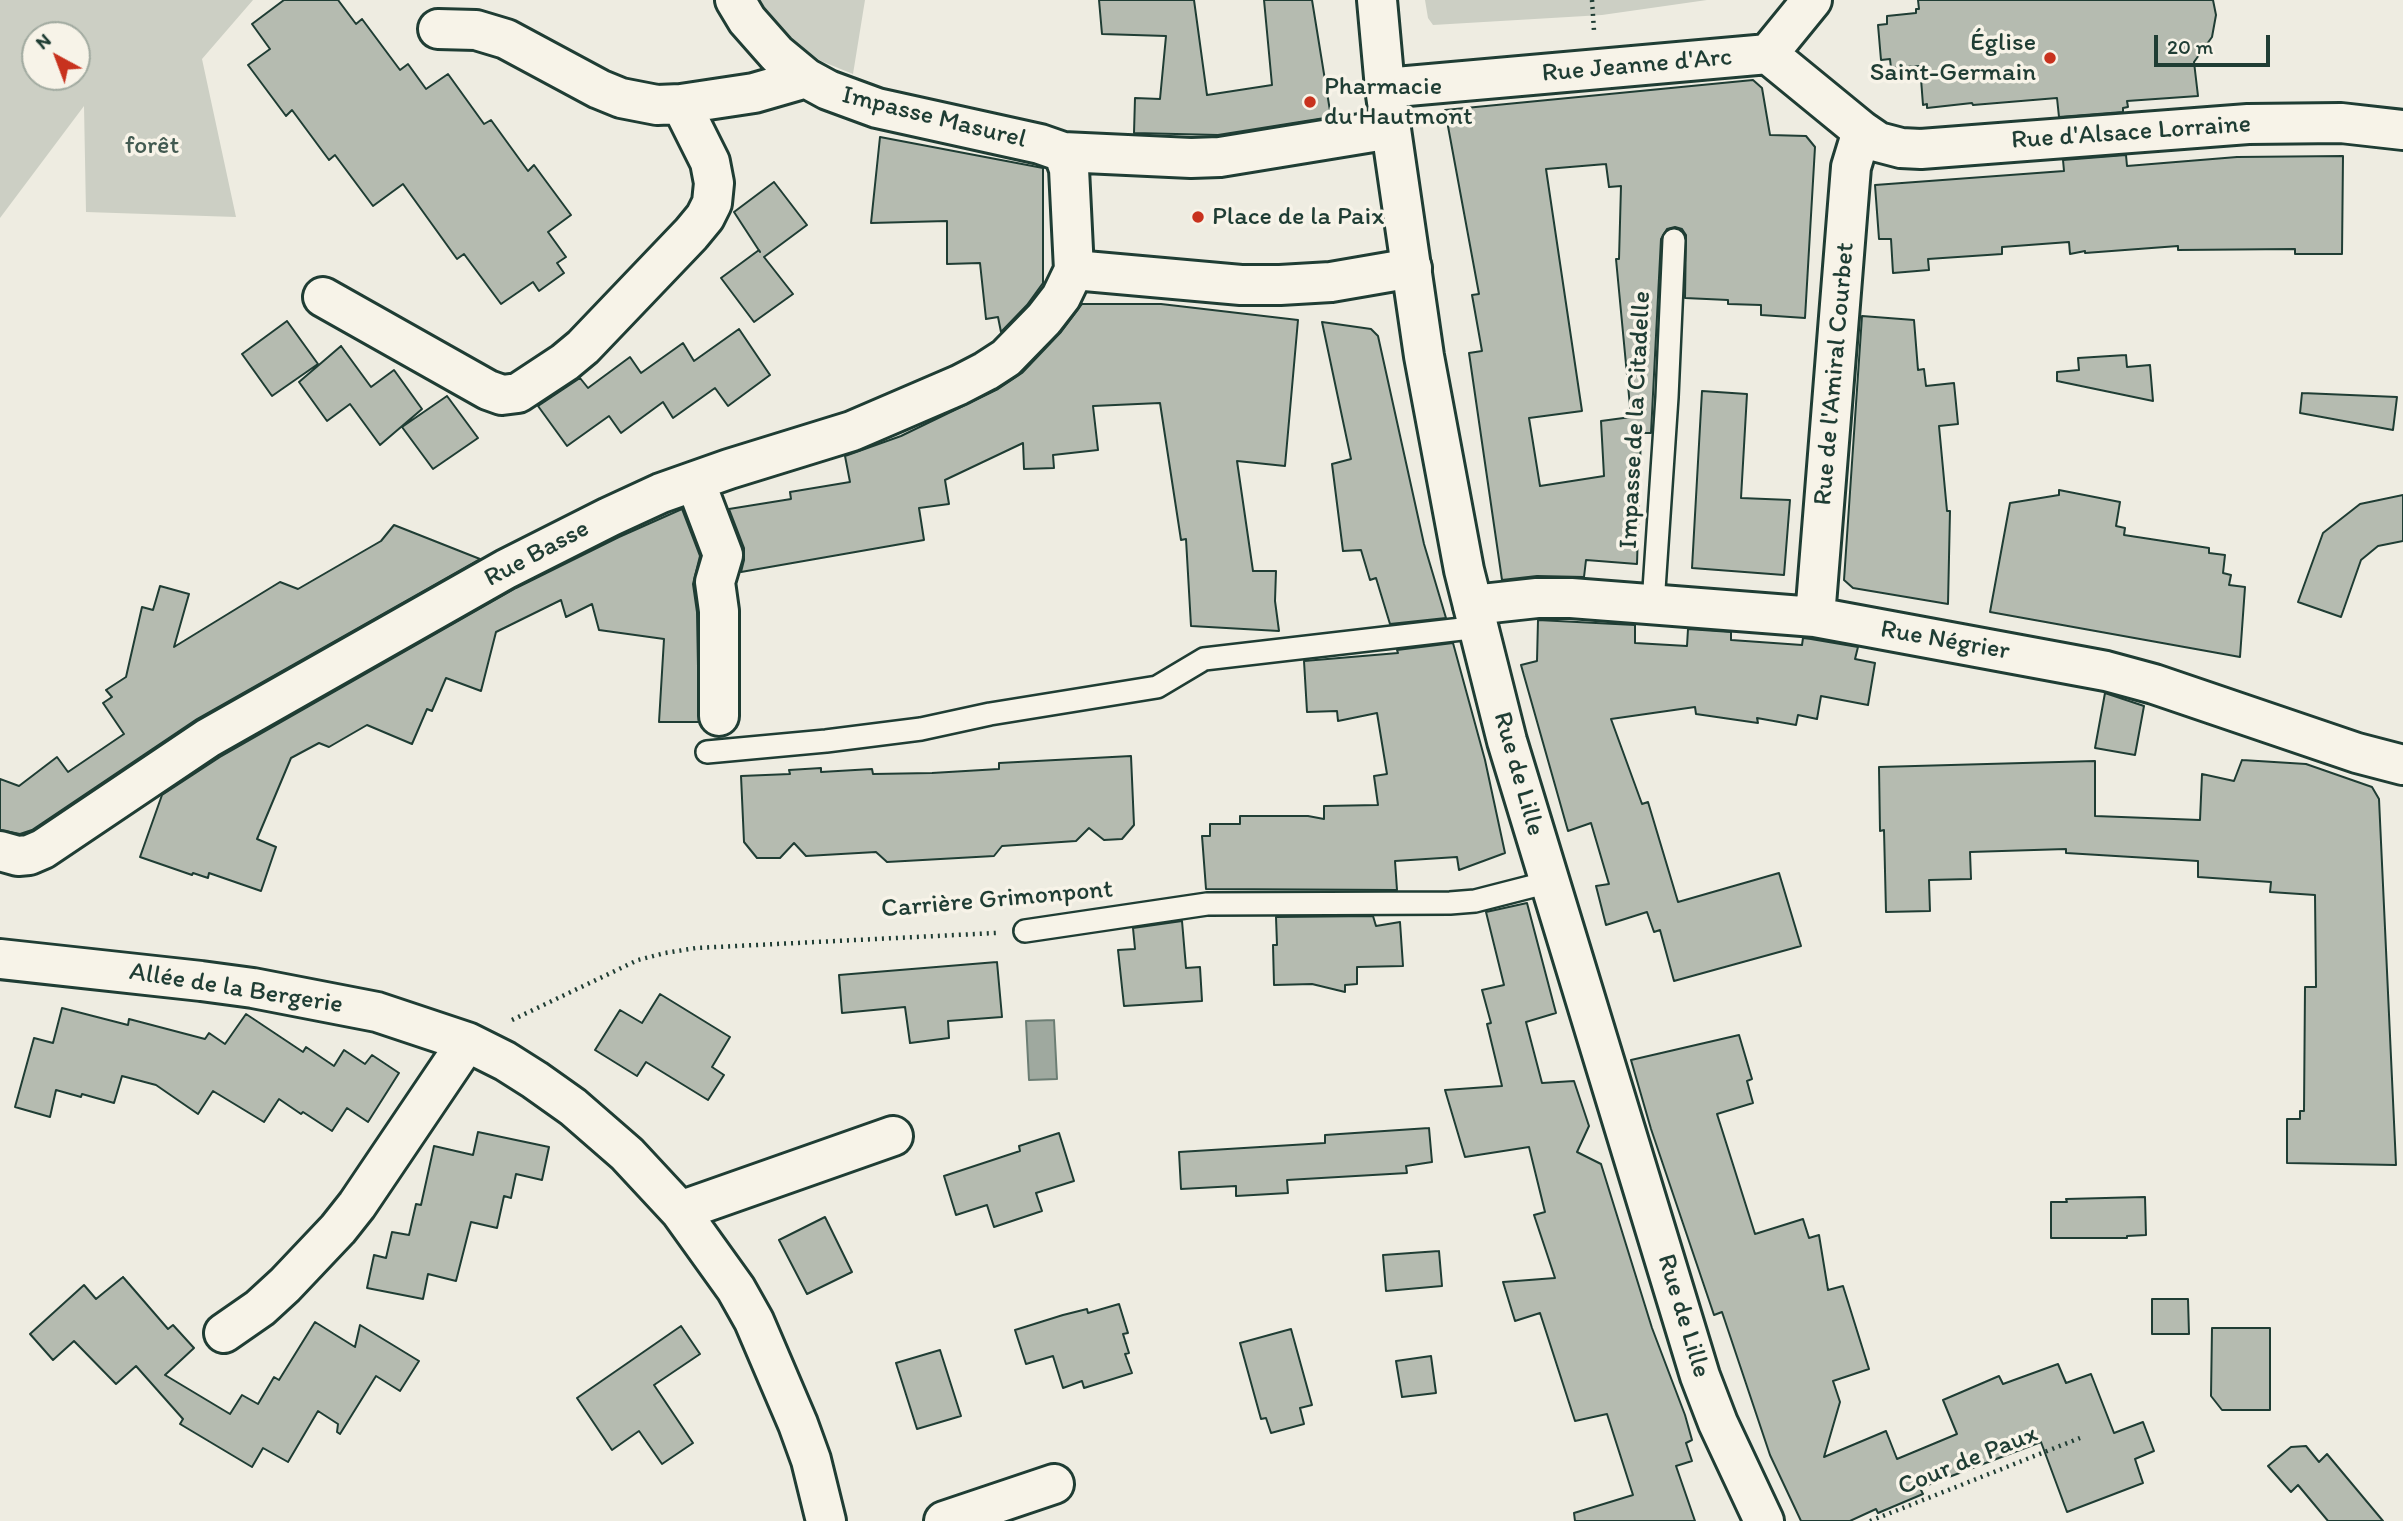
<!DOCTYPE html>
<html>
<head>
<meta charset="utf-8">
<style>
  body { margin:0 }
  #map { position:relative; width:2403px; height:1521px; overflow:hidden; background:#eeece1; font-family:Itim,sans-serif }
  canvas { display:block }
  .north { position:absolute; left:21px; top:21px; width:70px; height:70px; box-sizing:border-box; background:#f7f3e8; border:2px solid #a1aaa0; border-radius:50%; rotate:319deg; font-size:19px; font-weight:700; line-height:28px; text-align:center; color:#1f3d34 }
  .north::after { content:''; display:block; margin:auto; width:24px; height:32px; background:#c8321e; clip-path:polygon(50% 0,100% 100%,50% 72%,0 100%) }
  .scale { position:absolute; left:2154px; top:35px; width:116px; height:32px; box-sizing:border-box; border:4px solid #1f3d34; border-top:0; padding-left:9px; font-size:21px; line-height:24px; white-space:nowrap; color:#1f3d34; -webkit-text-stroke:5px #f7f3e8; paint-order:stroke }
</style>
</head>
<body>
<div id="map">
<canvas width="2403" height="1521"></canvas>
<div class="north">N</div>
<div class="scale">20 m</div>
</div>
<script>
const g = document.querySelector('canvas').getContext('2d');
g.lineJoin = 'round';
function fillPath(path, color) { g.fillStyle = color; g.fill(path, 'evenodd'); }
const poly = rows => new Path2D(rows.map(r => 'M' + r).join(''));
function strokePath(path, color, width, dash) { g.strokeStyle = color; g.lineWidth = width; g.lineCap = dash ? 'butt' : 'round'; g.setLineDash(dash || []); g.stroke(path); }
function label(font, color, halo, rows, align = 'center') {
  g.font = font + ' Itim,sans-serif'; g.lineWidth = 7; g.setLineDash([]); g.textBaseline = 'middle'; g.strokeStyle = halo; g.fillStyle = color; for (const [text, x, y, turn = 0] of rows) {
    g.save(); g.translate(x, y); g.rotate((+turn || 0) * Math.PI / 180); g.textAlign = isNaN(turn) ? turn : align; if (halo) g.strokeText(text, 0, 0); g.fillText(text, 0, 0); g.restore();
  }
}
fillPath(poly([
  [0,0,253,0,202,59,236,217,86,212,84,106,0,218],
  [35,35,77,35,77,77,35,77],
  [760,0,865,0,853,74,821,61,796,43,774,22],
  [1425,0,1707,0,1602,15,1433,25,1428,18]
]), '#cccfc4');
const water = poly([
  [1054,1020,1057,1079,1029,1080,1026,1021,1054,1020]
]);
fillPath(water, '#9fa99f');
strokePath(water, '#6c7e74', 2);
const building = poly([
  [284,0,338,0,356,24,362,19,400,70,408,64,426,89,448,74,484,124,491,120,528,171,534,165,571,215,548,232,566,257,557,263,564,273,539,291,533,282,501,304,464,254,457,259,403,184,373,206,335,155,329,160,292,110,286,116,248,65,270,49,252,24,284,0],
  [1099,0,1194,0,1207,95,1272,85,1264,0,1312,0,1331,117,1218,135,1134,133,1135,98,1160,99,1166,36,1102,34,1099,0],
  [1918,0,2213,0,2216,15,2212,37,2194,62,2198,96,2127,101,2128,107,2123,108,2123,112,2059,117,2057,98,1973,105,1972,103,1927,108,1927,104,1923,105,1920,66,1891,68,1890,59,1881,60,1878,25,1887,24,1887,16,1916,13,1916,9,1919,9,1918,0],
  [1753,80,1762,88,1770,135,1806,136,1815,147,1805,318,1761,315,1761,305,1728,304,1728,300,1685,298,1686,235,1682,229,1675,227,1667,229,1661,239,1651,433,1641,433,1637,564,1586,560,1584,577,1537,576,1502,580,1469,353,1482,351,1472,295,1479,294,1445,110,1753,80],
  [1606,164,1609,187,1621,186,1619,259,1616,259,1631,417,1601,421,1604,476,1540,486,1529,418,1582,411,1546,169,1606,164],
  [880,137,1043,168,1043,283,1027,305,1001,332,998,317,986,319,980,263,947,264,947,221,871,223,880,137],
  [2126,155,2127,166,2237,157,2343,156,2342,254,2295,254,2295,249,2178,250,2178,246,2085,253,2085,251,2070,254,2069,242,2002,247,2002,254,1928,259,1929,270,1893,273,1891,239,1879,239,1875,185,2064,171,2063,160,2126,155],
  [774,182,807,225,764,257,793,294,754,322,721,278,759,250,760,252,734,212,774,182],
  [1082,304,1161,304,1298,320,1285,466,1237,461,1253,571,1276,571,1275,601,1279,631,1191,626,1186,539,1181,540,1160,403,1093,406,1098,450,1053,455,1054,468,1024,469,1023,443,945,480,949,504,919,508,924,540,741,572,744,560,744,548,729,509,791,499,790,492,850,482,845,456,901,436,998,389,1022,373,1061,332,1082,304],
  [1862,316,1914,320,1918,370,1924,369,1926,386,1954,383,1958,424,1939,426,1947,511,1950,511,1948,604,1853,588,1844,580,1862,316],
  [287,321,318,364,272,396,242,354,287,321],
  [1322,322,1371,329,1378,336,1424,544,1446,618,1390,624,1376,578,1370,580,1361,550,1343,551,1332,464,1351,459,1322,322],
  [739,329,770,375,728,406,715,388,673,418,663,402,621,433,609,416,567,446,538,406,580,378,588,388,630,357,641,373,683,343,694,361,739,329],
  [341,346,371,387,394,370,422,409,380,445,350,404,327,421,299,382,341,346],
  [2126,355,2127,367,2150,365,2153,401,2057,381,2057,372,2079,370,2078,358,2126,355],
  [1702,391,1747,394,1741,498,1790,500,1784,575,1692,568,1702,391],
  [2302,393,2397,397,2393,430,2300,413,2302,393],
  [447,396,478,438,433,469,402,427,447,396],
  [2059,490,2120,502,2116,526,2125,528,2124,535,2209,548,2209,553,2225,555,2223,573,2231,575,2229,585,2245,587,2240,657,1990,612,2010,503,2059,495,2059,490],
  [2403,495,2403,541,2378,546,2361,560,2341,617,2298,602,2323,533,2360,504,2403,495],
  [682,509,700,556,693,584,697,612,699,722,659,722,664,639,599,630,592,604,566,617,561,600,496,632,481,691,446,678,432,711,427,709,412,744,367,725,329,747,319,743,291,758,257,839,276,847,261,891,209,873,208,878,193,873,192,875,140,857,162,795,220,757,516,588,619,537,682,509],
  [394,525,480,559,197,719,32,830,20,834,0,830,0,779,19,786,57,757,68,772,124,734,103,703,112,697,106,690,126,677,142,607,153,610,160,586,189,594,174,647,280,582,298,589,381,541,394,525],
  [1538,620,1635,625,1635,643,1687,646,1688,629,1731,632,1731,640,1802,645,1803,638,1811,639,1858,647,1855,659,1875,663,1868,705,1821,696,1817,719,1798,715,1796,725,1757,718,1758,723,1696,714,1695,707,1611,719,1642,804,1648,802,1678,902,1779,873,1801,946,1674,981,1660,930,1654,932,1647,912,1606,925,1596,886,1609,884,1591,823,1568,831,1521,665,1537,661,1538,620],
  [1453,643,1485,760,1505,853,1459,870,1457,857,1395,861,1397,890,1206,889,1202,836,1210,836,1210,824,1240,824,1240,816,1308,816,1324,819,1324,806,1378,805,1374,776,1387,774,1377,713,1338,721,1337,711,1307,712,1304,661,1398,653,1397,650,1453,643],
  [2105,693,2144,706,2135,755,2095,748,2105,693],
  [1131,756,1134,825,1122,839,1104,840,1089,828,1076,841,1002,846,994,856,887,862,876,852,806,856,794,843,780,858,757,858,744,842,741,776,790,774,789,770,821,768,821,772,872,769,873,774,932,773,999,769,999,763,1131,756],
  [2242,760,2306,764,2372,787,2379,799,2396,1165,2287,1163,2287,1119,2300,1119,2300,1111,2304,1111,2305,987,2316,987,2315,895,2270,892,2271,882,2198,877,2198,861,2066,853,2066,849,1970,852,1971,879,1929,880,1930,911,1886,912,1884,830,1880,831,1879,767,2095,761,2095,816,2200,820,2202,774,2234,781,2242,760],
  [1527,903,1556,1013,1526,1022,1542,1083,1574,1081,1589,1126,1577,1152,1601,1164,1652,1328,1685,1415,1692,1440,1686,1443,1692,1461,1676,1466,1695,1521,1575,1521,1574,1513,1633,1495,1607,1414,1575,1421,1540,1313,1515,1321,1503,1282,1555,1278,1534,1215,1545,1212,1529,1147,1465,1157,1445,1090,1502,1086,1487,1024,1491,1023,1482,990,1504,985,1486,912,1527,903],
  [1373,916,1376,926,1400,922,1403,966,1357,967,1357,984,1345,985,1345,992,1312,984,1274,985,1273,945,1277,945,1276,917,1373,916],
  [1182,921,1186,968,1200,967,1202,1001,1124,1006,1118,950,1135,949,1133,928,1182,921],
  [997,962,1002,1017,948,1021,949,1038,910,1043,905,1007,842,1013,839,975,997,962],
  [660,994,730,1037,712,1067,724,1075,708,1100,646,1062,637,1076,595,1050,620,1010,642,1023,660,994],
  [62,1008,128,1025,129,1019,205,1039,209,1033,225,1044,246,1014,303,1052,306,1047,334,1066,344,1050,365,1064,372,1055,399,1073,368,1122,347,1108,332,1131,303,1112,301,1114,279,1099,264,1122,213,1091,198,1114,156,1085,122,1076,114,1103,82,1094,81,1097,56,1090,50,1117,15,1107,34,1038,53,1043,62,1008],
  [1739,1035,1752,1079,1747,1081,1753,1103,1717,1114,1755,1234,1803,1219,1809,1238,1819,1235,1828,1290,1843,1286,1869,1369,1833,1381,1840,1402,1824,1457,1886,1431,1897,1459,1957,1434,1943,1400,1999,1376,2003,1384,2058,1364,2066,1383,2091,1374,2114,1433,2143,1422,2154,1451,2135,1459,2143,1483,2067,1512,2041,1442,1920,1488,1923,1494,1878,1513,1876,1509,1850,1521,1801,1521,1770,1455,1722,1312,1714,1315,1651,1129,1631,1060,1739,1035],
  [1429,1128,1432,1162,1406,1166,1407,1173,1287,1180,1288,1193,1236,1196,1236,1186,1181,1189,1179,1152,1325,1143,1325,1135,1429,1128],
  [478,1132,549,1147,542,1180,516,1174,511,1198,504,1196,497,1228,471,1222,456,1281,428,1274,423,1299,367,1288,374,1255,386,1258,392,1232,409,1235,416,1204,421,1205,434,1146,473,1155,478,1132],
  [1059,1133,1074,1181,1036,1193,1042,1211,994,1227,987,1205,956,1215,944,1176,1020,1151,1019,1146,1059,1133],
  [2145,1197,2146,1235,2127,1236,2127,1238,2051,1238,2051,1202,2067,1202,2066,1199,2145,1197],
  [825,1217,852,1272,807,1294,779,1240,825,1217],
  [1439,1251,1442,1286,1386,1291,1383,1255,1439,1251],
  [123,1277,168,1329,173,1325,194,1348,165,1375,230,1414,242,1395,258,1404,274,1377,279,1380,315,1322,355,1347,360,1325,419,1361,400,1391,376,1376,340,1434,337,1432,338,1424,318,1411,288,1462,263,1448,252,1467,180,1424,183,1419,136,1366,116,1384,74,1341,53,1360,30,1334,84,1285,96,1299,123,1277],
  [2152,1299,2188,1299,2189,1334,2152,1334,2152,1299],
  [1119,1304,1128,1333,1123,1334,1129,1353,1125,1354,1132,1373,1084,1388,1082,1381,1063,1388,1053,1356,1026,1364,1015,1330,1063,1315,1087,1309,1088,1313,1119,1304],
  [681,1326,700,1354,654,1385,693,1443,662,1464,639,1431,612,1450,577,1398,681,1326],
  [2212,1328,2270,1328,2270,1410,2222,1410,2211,1396,2212,1328],
  [1291,1329,1312,1405,1300,1408,1304,1424,1271,1433,1266,1418,1261,1419,1240,1343,1291,1329],
  [940,1350,961,1416,917,1429,896,1363,940,1350],
  [1431,1356,1436,1393,1402,1397,1396,1361,1431,1356],
  [2306,1446,2319,1462,2327,1454,2383,1521,2328,1521,2298,1485,2291,1492,2268,1466,2291,1447,2306,1446]
]);
fillPath(building, '#b5bbb0');
strokePath(building, '#1f3d34', 2);
const lane = poly([
  [1653,604,1667,397,1674,240],
  [707,752,826,741,921,729,990,714,1157,687,1204,659,1479,627],
  [1025,931,1207,904,1450,903,1475,901,1549,882]
]);
const street = poly([
  [735,0,747,20,777,54,806,78,828,90,877,108,1040,144,1063,152,1191,158,1220,157,1391,129],
  [1768,54,1812,0],
  [1385,88,1768,54,1862,131,1878,142,1901,148,1921,149,2248,124,2341,123,2403,130],
  [681,104,754,93,806,78],
  [1063,152,1069,169,1074,270,1241,285,1280,285,1331,282,1412,268],
  [323,297,488,390,502,395,518,393,565,362,583,347,691,234,705,217,712,203,714,183,710,162,681,104,657,105,621,98,599,89,506,39,476,30,438,29],
  [695,481,723,555,715,582,719,611,719,716],
  [1473,605,1537,598,1571,598,1815,617,2106,671,2154,684,2357,753,2403,765],
  [1815,617,1851,167,1862,131],
  [0,851,18,856,29,855,43,849,208,738,506,569,609,517,661,493,729,469,852,431,959,385,986,371,1006,358,1044,319,1061,297,1074,270],
  [0,959,201,981,253,988,377,1012,467,1042,505,1061,535,1080,573,1107,627,1154,680,1211,736,1289,754,1321,798,1424,811,1460,826,1521],
  [680,1211,893,1136],
  [224,1333,260,1308,285,1285,338,1229,357,1205,467,1042],
  [944,1521,1054,1484]
]);
const secondary = poly([
  [1377,0,1385,88,1424,356,1464,570,1507,741,1700,1376,1718,1423,1764,1521]
]);
strokePath(lane, '#1f3d34', 26);
strokePath(street, '#1f3d34', 44);
strokePath(secondary, '#1f3d34', 44);
strokePath(poly([
  [1592,0,1594,31],
  [512,1020,638,960,665,953,696,948,996,933],
  [1870,1521,2080,1438]
]), '#1f3d34', 4.5, [2, 5]);
strokePath(lane, '#f7f3e8', 21);
strokePath(street, '#f7f3e8', 38);
strokePath(secondary, '#f7f3e8', 38);
for (const [x, y, r, color] of [
  [2050,58,7,"#c8321e"],
  [1310,102,7,"#c8321e"],
  [1198,217,7,"#c8321e"]
]) { const dot = new Path2D(); dot.arc(x, y, r, 0, 2 * Math.PI); g.fillStyle = color; g.fill(dot); strokePath(dot, '#f7f3e8', 2.5); }
label('26px', '#1f3d34', '#f7f3e8', [
  ["Église",2036,43,"right"],
  ["Saint-Germain",2036,73,"right"],
  ["Pharmacie",1324,87],
  ["du Hautmont",1324,117],
  ["Place de la Paix",1212,217]
], 'left');
label('26px', '#1f3d34', '#f7f3e8', [
  ["Rue Jeanne d'Arc",1637,66,-5],
  ["Impasse Masurel",934,118,14],
  ["Rue d'Alsace Lorraine",2131,133,-4],
  ["Rue de l'Amiral Courbet",1835,374,-85],
  ["Impasse de la Citadelle",1636,420,-87],
  ["Rue Basse",537,554,-28],
  ["Rue Négrier",1945,641,10],
  ["Rue de Lille",1518,774,74],
  ["Carrière Grimonpont",997,900,-5],
  ["Allée de la Bergerie",236,989,9],
  ["Rue de Lille",1683,1316,73],
  ["Cour de Paux",1968,1461,-22]
]);
label('26px', '#425a51', '#f7f3e8', [
  ["forêt",152,146]
]);
</script>
</body>
</html>
